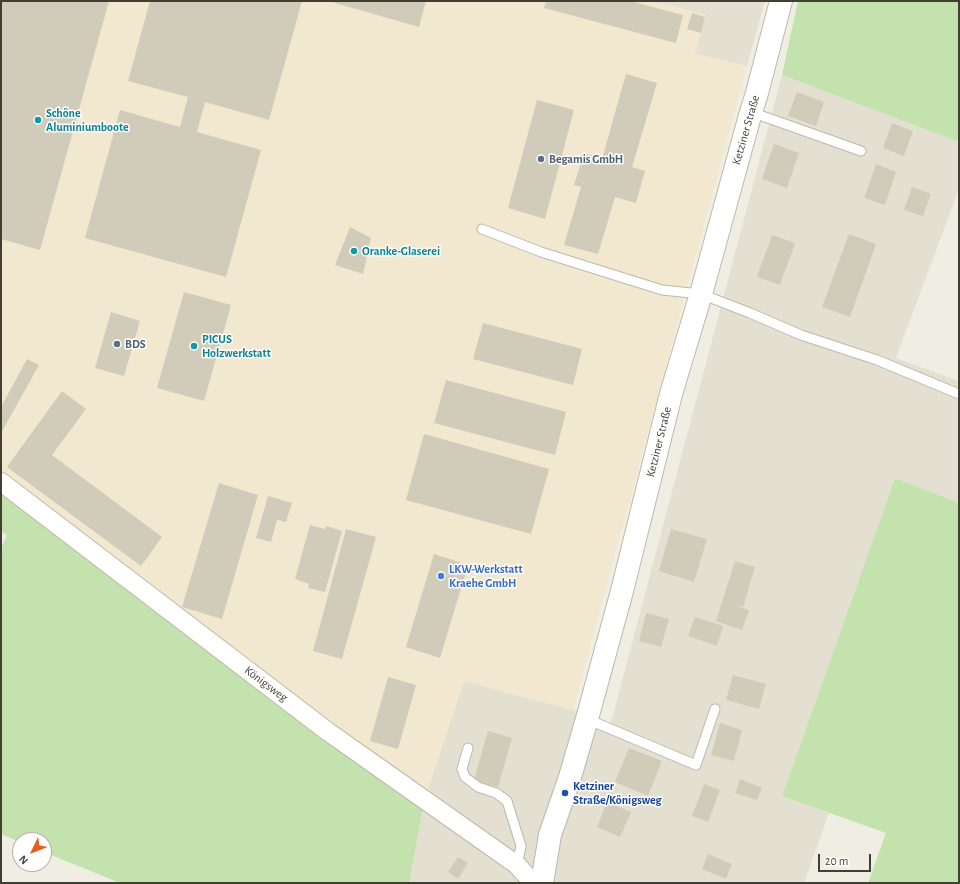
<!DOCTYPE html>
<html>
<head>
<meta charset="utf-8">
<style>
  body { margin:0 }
  #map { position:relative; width:960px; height:884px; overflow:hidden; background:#f0eee3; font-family:"Alegreya Sans",sans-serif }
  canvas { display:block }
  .frame { position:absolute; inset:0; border:2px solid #413e34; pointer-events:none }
  .north { position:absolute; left:12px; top:832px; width:40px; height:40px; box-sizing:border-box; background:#fff; border:1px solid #b3b2ae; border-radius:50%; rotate:227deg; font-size:11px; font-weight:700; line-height:16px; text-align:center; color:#413e34 }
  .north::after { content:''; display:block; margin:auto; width:14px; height:18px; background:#e95c21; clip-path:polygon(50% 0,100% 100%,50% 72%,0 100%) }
  .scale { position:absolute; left:818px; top:854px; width:53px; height:18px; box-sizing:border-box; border:2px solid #413e34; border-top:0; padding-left:5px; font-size:12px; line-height:14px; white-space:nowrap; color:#413e34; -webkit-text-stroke:3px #fff; paint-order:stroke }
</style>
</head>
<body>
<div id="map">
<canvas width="960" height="884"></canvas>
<div class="frame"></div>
<div class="north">N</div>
<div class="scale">20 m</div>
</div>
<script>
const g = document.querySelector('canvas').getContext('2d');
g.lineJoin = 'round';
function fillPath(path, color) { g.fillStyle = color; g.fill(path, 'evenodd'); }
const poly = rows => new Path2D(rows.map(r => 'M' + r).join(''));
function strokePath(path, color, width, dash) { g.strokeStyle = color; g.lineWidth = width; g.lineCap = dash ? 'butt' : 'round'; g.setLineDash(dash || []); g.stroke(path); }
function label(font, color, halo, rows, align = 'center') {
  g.font = font + ' "Alegreya Sans",sans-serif'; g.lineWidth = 3; g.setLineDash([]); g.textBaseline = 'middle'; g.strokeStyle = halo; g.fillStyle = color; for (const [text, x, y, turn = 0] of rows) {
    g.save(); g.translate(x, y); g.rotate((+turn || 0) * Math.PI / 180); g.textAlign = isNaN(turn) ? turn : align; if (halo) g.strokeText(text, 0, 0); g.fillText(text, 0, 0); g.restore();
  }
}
fillPath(poly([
  [656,1,765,1,747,66,695,54],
  [782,75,959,142,959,189,896,358,959,381,959,503,895,478,782,796,829,813,804,883,409,883,425,798,464,681,573,710,609,730]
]), '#e4e0d1');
fillPath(poly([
  [1,1,656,1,706,15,695,54,747,66,573,710,464,681,425,798,1,476]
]), '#f1e8cf');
fillPath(poly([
  [798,1,959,1,959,142,782,75],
  [1,476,425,798,409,883,120,883,44,852,44,840,20,840,20,842,1,834,1,548,7,535,1,531],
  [895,478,959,503,959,883,868,883,886,833,782,796]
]), '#c3e2ae');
fillPath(poly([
  [1,1,109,1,40,250,1,239],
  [150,1,302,1,269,120,205,102,197,132,261,150,226,277,85,238,120,110,180,127,188,97,128,81],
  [328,1,426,1,419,27],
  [546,1,630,1,683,15,676,43,544,8],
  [692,13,705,17,701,33,687,29],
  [626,74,657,83,632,167,645,171,636,203,615,197,598,254,564,245,581,187,574,185,584,153,602,159],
  [797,92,824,102,816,126,788,116],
  [537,100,574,110,545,219,508,208],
  [892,123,913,131,904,156,883,148],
  [774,144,799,153,787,188,762,179],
  [876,164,896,172,885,205,864,198],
  [912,187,931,194,923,216,904,210],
  [350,227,371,238,363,274,335,265],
  [849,234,876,244,850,317,822,307],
  [772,235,795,243,780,285,757,277],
  [184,292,231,305,204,401,157,388],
  [111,312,140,321,124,376,95,368],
  [483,323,582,349,573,385,473,359],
  [27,359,39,365,1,433,1,407],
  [446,380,566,412,555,455,434,423],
  [62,391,86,409,52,455,162,537,141,566,7,467],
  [424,434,549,469,531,534,406,500],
  [219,483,258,495,222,619,182,607],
  [268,496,292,503,286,522,277,520,271,542,256,538],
  [310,525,325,529,326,526,342,531,325,592,308,588,309,584,295,579],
  [346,529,376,537,342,659,313,651],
  [671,529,707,539,694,582,659,571],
  [434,554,468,565,440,658,406,647],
  [735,561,755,567,743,607,733,605,749,610,742,630,716,621],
  [646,613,669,619,661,647,639,641],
  [695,617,723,626,717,646,688,636],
  [733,675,766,684,759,709,726,700],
  [388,677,416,685,398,749,370,741],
  [720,723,742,730,734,761,711,755],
  [488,731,512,738,498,787,474,780],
  [629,748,662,761,648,796,615,782],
  [740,779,762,788,757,800,735,793],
  [704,784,720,790,708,822,692,816],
  [607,802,631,812,620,837,597,827],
  [708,854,732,864,726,879,702,869],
  [458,857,468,863,458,879,448,872]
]), '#d1cbb9');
const service = poly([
  [751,112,861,151],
  [482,229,541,252,662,290,701,294,750,313,801,335,877,360,959,394],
  [587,719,696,765,715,709],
  [468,748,462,769,465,777,478,787,496,793,507,801,521,846,517,865]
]);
const minor = poly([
  [1,482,327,731,517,865,533,883]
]);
const tertiary = poly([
  [542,883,550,835,570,777,587,719,622,591,671,394,701,294,751,112,757,93,781,1]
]);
strokePath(service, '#bdb9aa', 11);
strokePath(minor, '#bdb9aa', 20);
strokePath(tertiary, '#bdb9aa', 24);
strokePath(service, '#fff', 9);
strokePath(minor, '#fff', 18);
strokePath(tertiary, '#fff', 22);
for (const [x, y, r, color] of [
  [38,120,4,"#0f9aa8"],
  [541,159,4,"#5c6f8a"],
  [354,251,4,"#0f9aa8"],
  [117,344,4,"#5c6f8a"],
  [194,346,4,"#0f9aa8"],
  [441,576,4,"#3f7fe0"],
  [565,793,4,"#1a4fb4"]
]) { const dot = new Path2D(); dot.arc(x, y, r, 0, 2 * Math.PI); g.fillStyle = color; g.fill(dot); strokePath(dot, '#fff', 1.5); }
label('bold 12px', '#0d838f', '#fff', [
  ["Schöne",46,113],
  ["Aluminiumboote",46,127],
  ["Oranke-Glaserei",362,251],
  ["PICUS",202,339],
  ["Holzwerkstatt",202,353]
], 'left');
label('12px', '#413e34', '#fff', [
  ["Ketziner Straße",746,130,-74],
  ["Ketziner Straße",659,442,-76],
  ["Königsweg",266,684,37]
]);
label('bold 12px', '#4e5e75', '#fff', [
  ["Begamis GmbH",549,159],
  ["BDS",125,344]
], 'left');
label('bold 12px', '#366cbe', '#fff', [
  ["LKW-Werkstatt",449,569],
  ["Kraehe GmbH",449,583]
], 'left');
label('bold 12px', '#164399', '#fff', [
  ["Ketziner",573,786],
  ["Straße/Königsweg",573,800]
], 'left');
</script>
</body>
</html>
